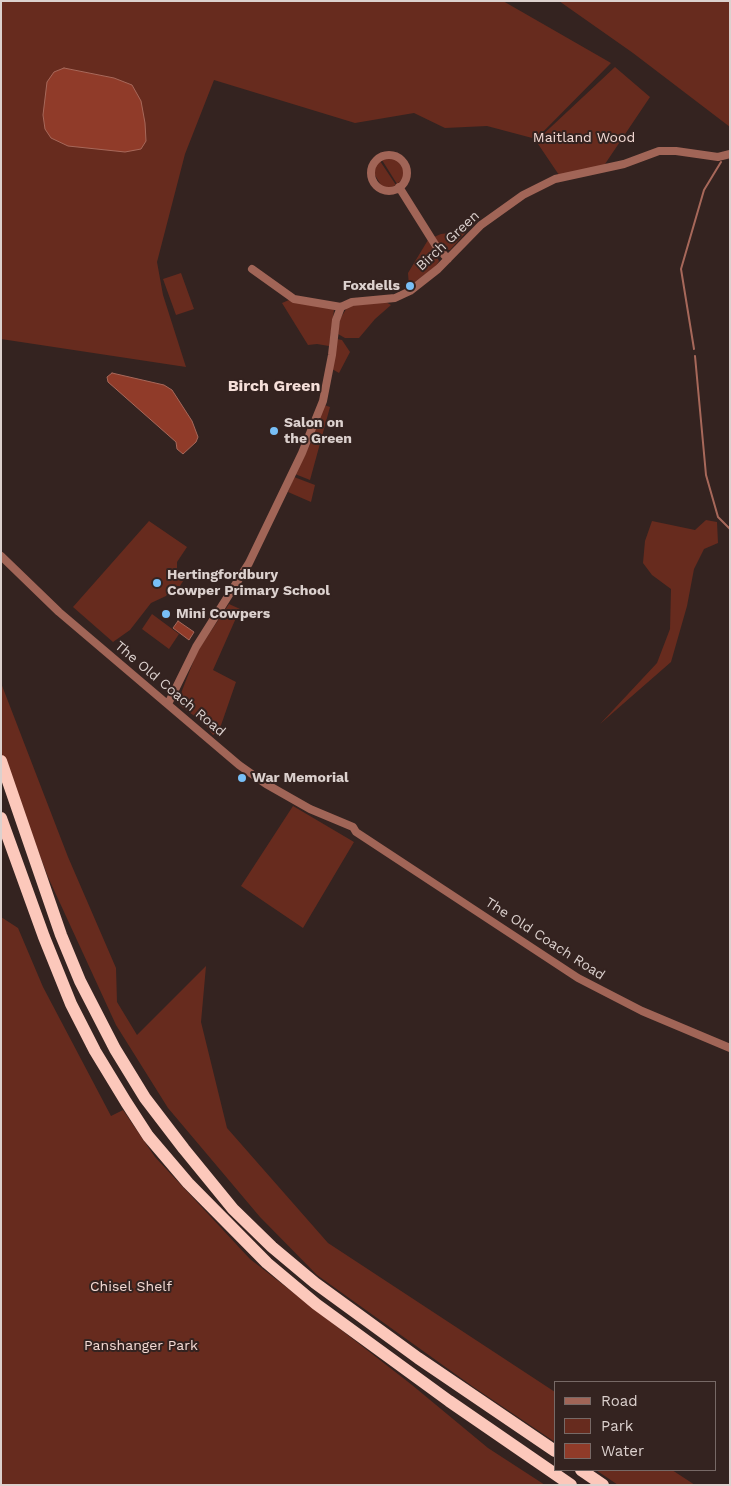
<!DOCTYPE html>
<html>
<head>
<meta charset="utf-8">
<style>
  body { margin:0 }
  #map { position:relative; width:731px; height:1486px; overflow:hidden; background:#342320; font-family:"Work Sans",sans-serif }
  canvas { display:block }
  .frame { position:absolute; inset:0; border:2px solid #dcd1ce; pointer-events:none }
  .legend { position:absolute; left:554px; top:1381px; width:162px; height:90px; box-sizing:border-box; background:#342320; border:1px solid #776966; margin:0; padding:6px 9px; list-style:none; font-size:15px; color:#dcd1ce }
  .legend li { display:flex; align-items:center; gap:10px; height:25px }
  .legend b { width:25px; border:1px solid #776966 }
</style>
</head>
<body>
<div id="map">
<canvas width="731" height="1486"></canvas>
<div class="frame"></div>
<ul class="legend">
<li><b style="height:6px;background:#a16557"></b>Road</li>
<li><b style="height:14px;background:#672b1e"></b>Park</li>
<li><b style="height:14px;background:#903b29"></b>Water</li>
</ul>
</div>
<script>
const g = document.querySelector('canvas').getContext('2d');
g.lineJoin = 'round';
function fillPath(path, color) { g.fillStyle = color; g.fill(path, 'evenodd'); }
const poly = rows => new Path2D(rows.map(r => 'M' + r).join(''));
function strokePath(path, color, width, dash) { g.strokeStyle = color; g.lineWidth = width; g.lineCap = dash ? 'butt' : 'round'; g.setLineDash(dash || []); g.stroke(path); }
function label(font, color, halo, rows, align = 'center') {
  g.font = font + ' "Work Sans",sans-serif'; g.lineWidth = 4; g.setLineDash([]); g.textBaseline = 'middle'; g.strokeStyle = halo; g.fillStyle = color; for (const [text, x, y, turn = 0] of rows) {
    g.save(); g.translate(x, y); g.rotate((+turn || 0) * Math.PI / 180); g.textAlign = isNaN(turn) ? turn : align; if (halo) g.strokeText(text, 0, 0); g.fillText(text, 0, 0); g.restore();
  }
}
fillPath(poly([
  [1,1,503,1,611,63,536,139,487,126,445,128,414,113,355,123,214,80,185,154,157,262,163,295,186,367,1,339],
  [559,1,730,1,730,127,633,53],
  [615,67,650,97,603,167,559,175,536,141],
  [390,157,397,160,405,171,404,178,397,184,382,160],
  [380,161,396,185,388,189,381,185,373,172,375,165],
  [467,231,450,250,443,249,434,237,441,234],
  [428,240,439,261,435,267,409,286,408,273],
  [181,273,194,309,176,315,163,279],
  [289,300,330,306,334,310,329,346,317,344,308,345,282,303],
  [386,302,391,305,375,319,359,338,345,338,338,334,340,319,348,306],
  [337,339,342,340,350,352,339,373,332,369],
  [324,405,330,407,310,480,295,474,314,437,312,434],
  [294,477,315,485,311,502,288,492],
  [706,520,717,522,718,543,704,549,694,569,687,606,671,662,600,724,657,663,670,629,671,589,652,575,643,563,645,541,652,521,695,530],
  [149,521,187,547,177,562,177,571,185,578,180,586,173,586,166,596,151,603,130,630,113,642,73,607],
  [229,604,240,609,213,670,236,682,219,731,213,735,203,722,179,705,178,701,197,652],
  [152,614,179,634,169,649,142,629],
  [1,683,68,857,116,968,117,1002,137,1035,206,966,201,1022,227,1128,328,1243,555,1392,555,1442,472,1386,317,1275,260,1217,168,1108,116,1025,48,877,1,753],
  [293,806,354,842,303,928,241,886],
  [1,917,18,928,43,987,111,1116,123,1110,155,1157,250,1259,412,1385,488,1448,545,1485,1,1485],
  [596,1470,672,1470,695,1485,618,1485]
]), '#672b1e');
const water = poly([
  [64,68,114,78,132,85,141,101,145,123,146,141,141,149,125,152,68,146,51,138,45,129,43,115,47,82,54,72,64,68],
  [112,373,164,385,172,390,192,421,198,437,196,442,183,454,177,449,176,442,108,382,107,377,112,373],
  [178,621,194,632,189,640,173,628,178,621]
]);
fillPath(water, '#903b29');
strokePath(water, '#a7685a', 1);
strokePath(poly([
  [694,349,681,269,704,190,721,162],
  [695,356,706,475,718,517,730,529]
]), '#a7685a', 2);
strokePath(poly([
  '371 173a18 18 0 1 1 36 0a18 18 0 1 1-36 0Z',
  [399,187,436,246,448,259],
  [252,269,294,299,341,307],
  [1,556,59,612,239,765,266,784,310,809,353,827,356,832,578,978,642,1011,730,1048],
  [168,704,196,647,249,563,302,453,323,401,332,355,336,320,341,307,352,302,395,298,410,291,438,269,481,225,523,195,555,179,624,164,659,151,676,151,718,157,730,154]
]), '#a16557', 8);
strokePath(poly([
  [1,761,61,935,80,981,115,1049,145,1098,184,1149,233,1209,272,1247,315,1283,418,1358,555,1451],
  [1,818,44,937,71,1004,95,1051,126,1102,148,1136,188,1183,267,1263,316,1304,449,1401,571,1485],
  [581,1470,603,1485]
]), '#fcc8bb', 12);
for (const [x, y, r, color] of [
  [410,286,5,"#78bff7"],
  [274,431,5,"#78bff7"],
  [157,583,5,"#78bff7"],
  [166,614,5,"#78bff7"],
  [242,778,5,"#78bff7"]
]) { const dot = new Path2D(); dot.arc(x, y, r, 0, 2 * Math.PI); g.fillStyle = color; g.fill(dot); strokePath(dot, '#342320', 2); }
label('14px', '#f4dad4', '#342320', [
  ["Maitland Wood",584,138],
  ["Chisel Shelf",131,1287],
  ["Panshanger Park",141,1346]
]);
label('14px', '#dcd1ce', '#342320', [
  ["Birch Green",448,241,-43],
  ["The Old Coach Road",170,689,40],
  ["The Old Coach Road",545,939,33]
]);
label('bold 14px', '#dcd1ce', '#342320', [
  ["Foxdells",400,286,"right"],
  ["Salon on",284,423],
  ["the Green",284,439],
  ["Hertingfordbury",167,575],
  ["Cowper Primary School",167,591],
  ["Mini Cowpers",176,614],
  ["War Memorial",252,778]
], 'left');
label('bold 16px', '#f5dfd9', '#342320', [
  ["Birch Green",274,386]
]);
</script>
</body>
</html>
